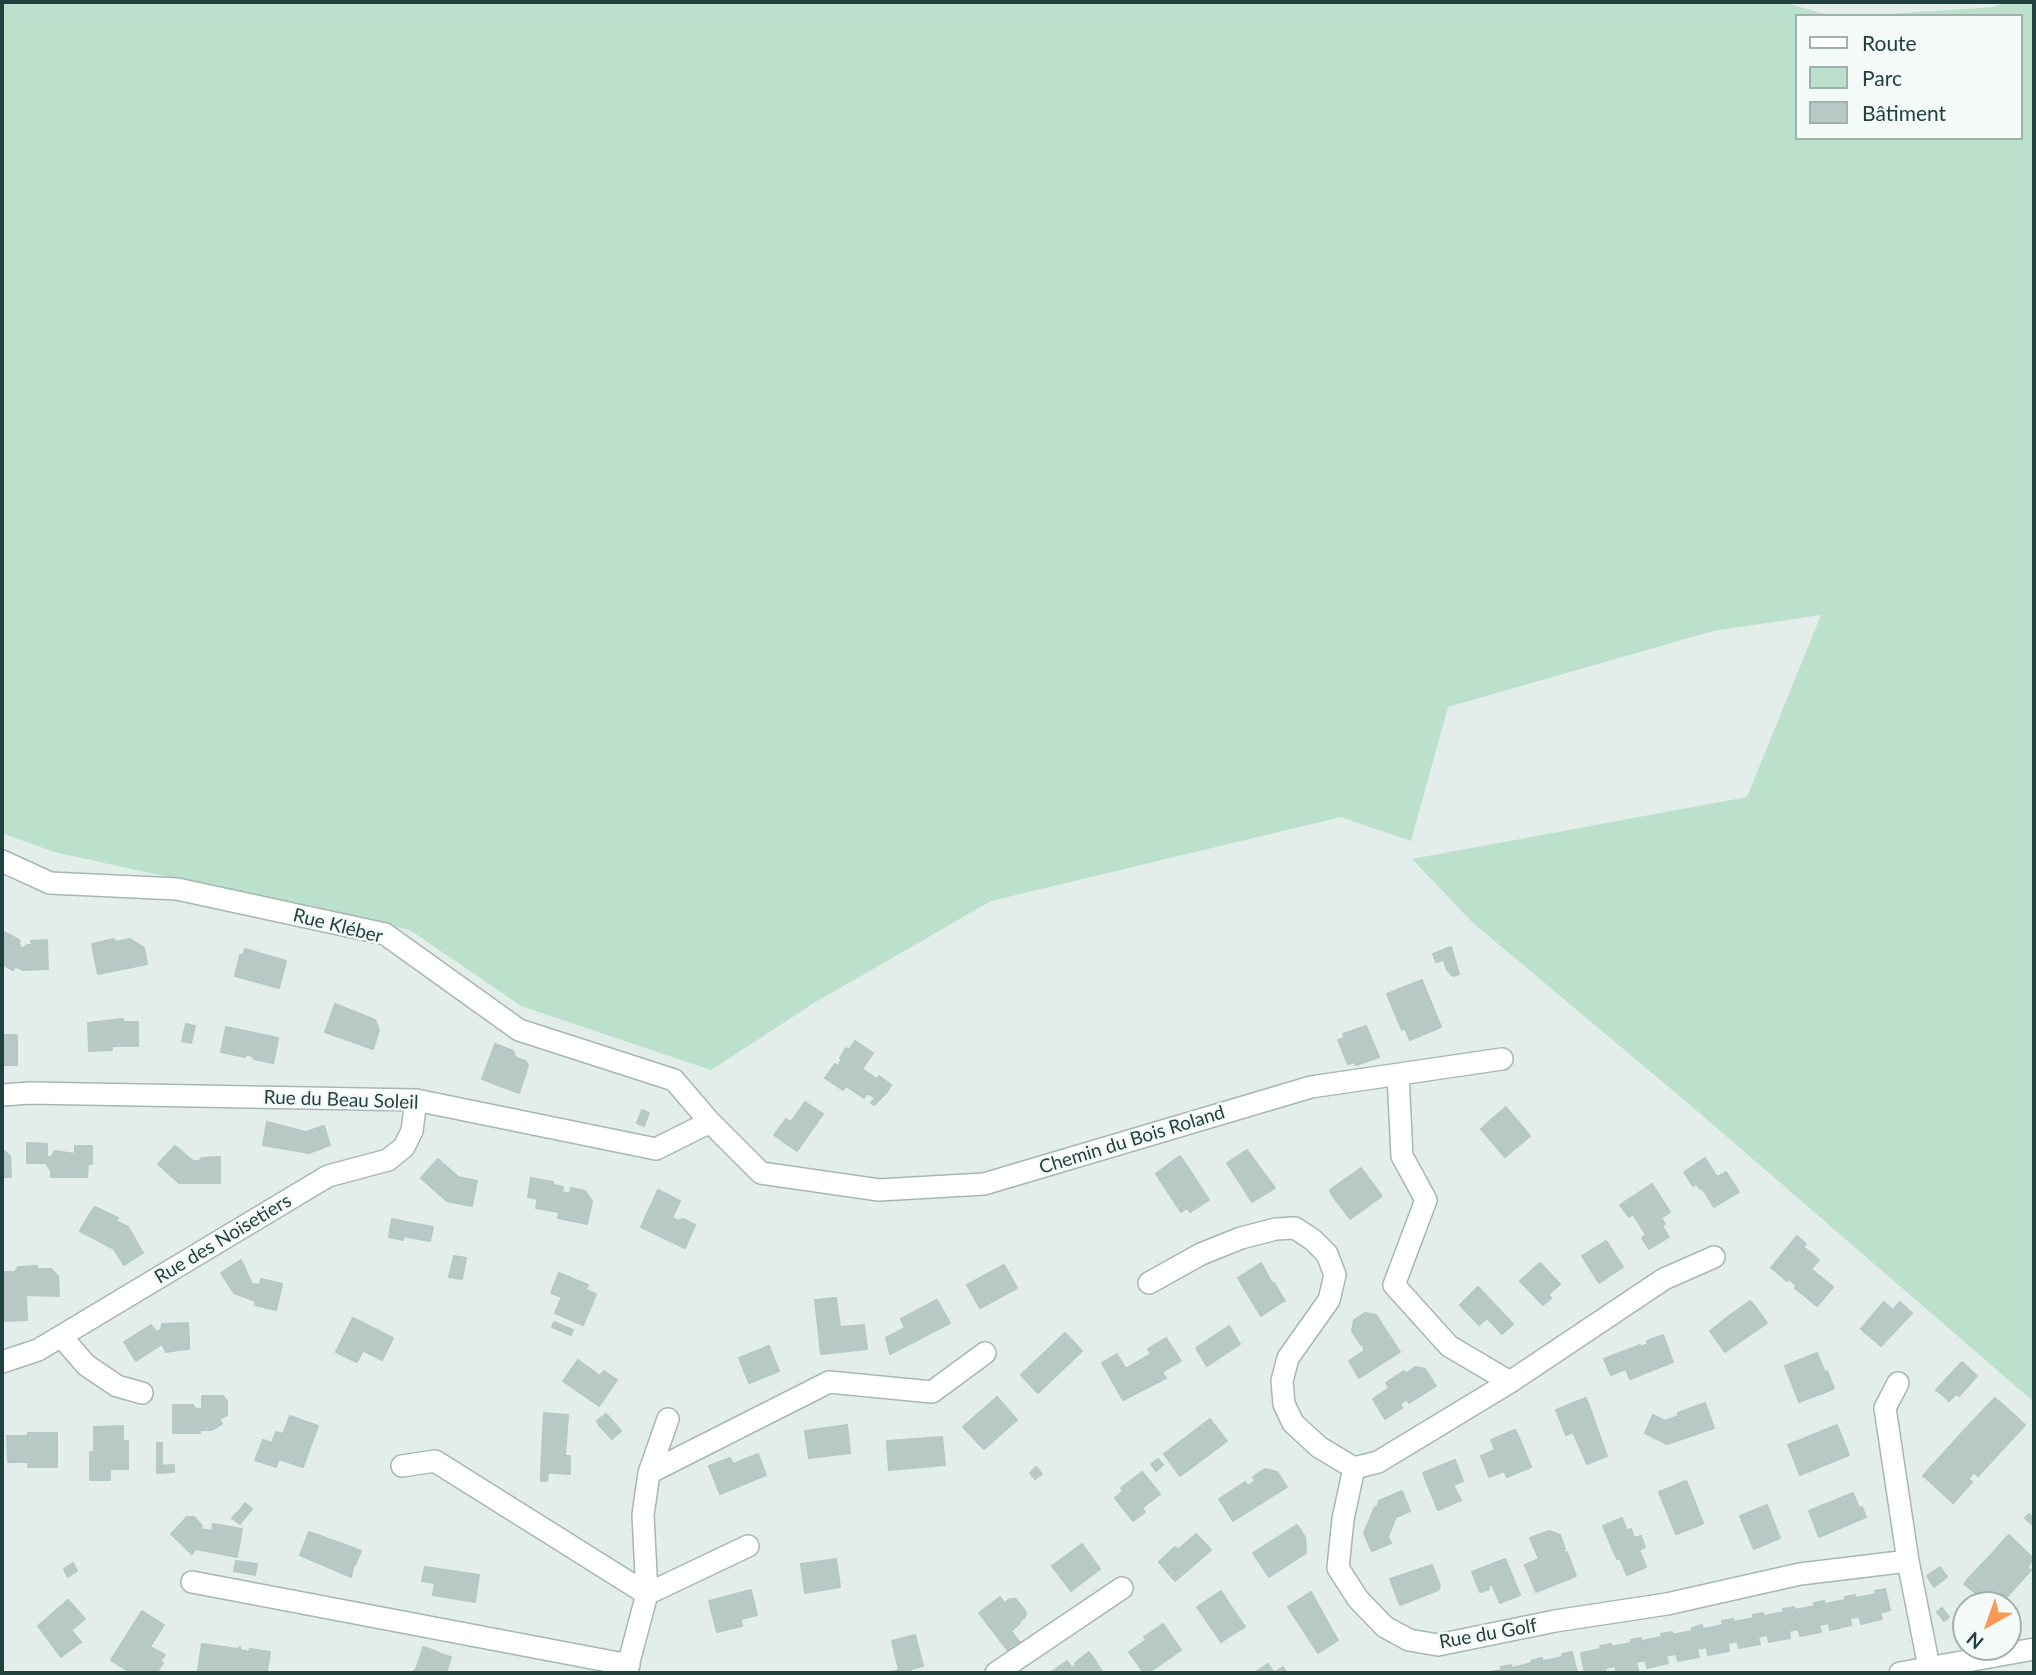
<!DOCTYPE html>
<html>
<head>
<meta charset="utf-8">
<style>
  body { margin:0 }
  #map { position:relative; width:2036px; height:1675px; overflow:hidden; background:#e3eeeb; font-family:Lato,sans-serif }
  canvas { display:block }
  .frame { position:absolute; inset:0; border:4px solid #21413e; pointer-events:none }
  .legend { position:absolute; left:1795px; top:14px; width:228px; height:126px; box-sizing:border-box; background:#f4faf8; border:2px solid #a0b0ae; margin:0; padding:9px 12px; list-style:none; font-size:21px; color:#21413e }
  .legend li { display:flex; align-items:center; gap:14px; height:35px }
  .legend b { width:35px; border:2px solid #a0b0ae }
  .north { position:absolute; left:1952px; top:1591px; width:70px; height:70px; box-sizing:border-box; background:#f4faf8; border:2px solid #a0b0ae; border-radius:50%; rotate:220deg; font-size:19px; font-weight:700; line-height:28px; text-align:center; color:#21413e }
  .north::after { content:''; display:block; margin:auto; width:24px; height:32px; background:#fa9955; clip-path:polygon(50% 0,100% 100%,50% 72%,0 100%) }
</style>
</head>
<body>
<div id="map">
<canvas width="2036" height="1675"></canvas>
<div class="frame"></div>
<ul class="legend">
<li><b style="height:9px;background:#fff"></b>Route</li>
<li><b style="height:19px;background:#bbe0cb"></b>Parc</li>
<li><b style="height:19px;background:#b8c9c5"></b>Bâtiment</li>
</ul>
<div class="north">N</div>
</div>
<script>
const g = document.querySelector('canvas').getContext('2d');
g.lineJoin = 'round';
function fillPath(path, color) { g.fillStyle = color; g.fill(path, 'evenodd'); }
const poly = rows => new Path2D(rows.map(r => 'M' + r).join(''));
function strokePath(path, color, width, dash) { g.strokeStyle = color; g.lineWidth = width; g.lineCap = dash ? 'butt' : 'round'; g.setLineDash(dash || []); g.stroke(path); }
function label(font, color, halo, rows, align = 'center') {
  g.font = font + ' Lato,sans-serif'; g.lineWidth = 5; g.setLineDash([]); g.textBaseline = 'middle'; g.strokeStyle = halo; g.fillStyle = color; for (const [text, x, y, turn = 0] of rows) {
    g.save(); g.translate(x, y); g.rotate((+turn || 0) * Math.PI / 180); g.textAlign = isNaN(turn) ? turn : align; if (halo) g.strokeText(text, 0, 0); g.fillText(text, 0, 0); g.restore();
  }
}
fillPath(poly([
  [2,2,1782,2,1832,16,1796,16,1796,138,2020,138,2020,16,1856,16,1995,7,2004,2,2034,2,2034,1402,1696,1110,1472,922,1412,859,1747,797,1821,615,1713,631,1448,707,1411,841,1341,817,991,901,814,1003,711,1070,521,1006,410,930,54,852,2,833]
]), '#bbe0cb');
const building = poly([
  [2,931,19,940,20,948,24,948,27,945,47,944,48,969,23,970,15,966,13,970,2,964,2,931],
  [114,939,116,946,135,942,144,948,147,964,98,974,92,944,114,939],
  [130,939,135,942,116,946,115,942,130,939],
  [47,940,47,944,32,944,31,941,47,940],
  [1451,947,1454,957,1436,962,1433,954,1451,947],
  [245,949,286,961,279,988,235,976,240,955,243,955,245,949],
  [1454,957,1459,974,1453,976,1447,970,1444,960,1454,957],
  [1422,980,1423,983,1391,996,1405,1028,1402,1030,1387,994,1422,980],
  [1423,983,1441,1027,1410,1040,1391,996,1423,983],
  [335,1004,375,1020,379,1030,373,1049,325,1032,335,1004],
  [123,1019,123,1022,138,1022,138,1046,112,1046,112,1050,89,1051,88,1023,123,1019],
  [186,1024,195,1026,191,1043,182,1041,186,1024],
  [1366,1026,1379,1057,1356,1065,1343,1034,1366,1026],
  [226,1027,273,1037,271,1045,276,1050,273,1063,254,1059,252,1056,246,1054,245,1057,221,1052,226,1027],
  [2,1035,17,1035,17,1038,2,1038,2,1035],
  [273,1037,278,1038,276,1050,271,1045,273,1037],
  [2,1038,17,1038,17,1065,2,1065,2,1038],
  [1345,1038,1355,1062,1348,1064,1338,1040,1345,1038],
  [855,1041,873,1053,862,1069,877,1079,864,1098,846,1086,843,1090,825,1078,835,1064,838,1066,842,1059,840,1058,846,1048,849,1050,855,1041],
  [495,1044,513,1051,516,1058,526,1061,528,1066,519,1093,482,1079,495,1044],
  [879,1076,891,1085,887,1092,875,1083,879,1076],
  [875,1083,887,1092,874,1105,871,1103,875,1098,868,1093,875,1083],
  [805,1102,823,1114,797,1151,774,1135,786,1119,791,1122,805,1102],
  [1506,1107,1508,1110,1492,1123,1490,1121,1506,1107],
  [642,1110,649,1113,644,1126,637,1123,642,1110],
  [1508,1110,1530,1136,1505,1157,1481,1129,1490,1121,1492,1123,1508,1110],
  [267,1122,306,1132,324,1126,330,1145,309,1153,263,1145,267,1122],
  [27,1143,47,1144,47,1157,51,1157,55,1151,75,1154,75,1146,92,1146,92,1164,88,1164,87,1177,51,1177,51,1171,46,1163,27,1163,27,1143],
  [175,1146,193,1161,199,1161,202,1158,220,1157,220,1183,179,1183,158,1164,175,1146],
  [2,1149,10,1156,11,1177,2,1177,2,1149],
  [1247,1150,1275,1188,1252,1202,1227,1163,1247,1150],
  [1180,1156,1191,1172,1184,1176,1174,1160,1180,1156],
  [1705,1158,1717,1177,1726,1172,1739,1192,1714,1207,1702,1188,1700,1189,1696,1184,1693,1186,1684,1172,1705,1158],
  [438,1159,464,1182,476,1185,472,1206,447,1201,421,1178,438,1159],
  [1174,1160,1184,1176,1191,1172,1209,1200,1190,1212,1188,1208,1181,1212,1156,1174,1174,1160],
  [1361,1168,1382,1196,1350,1219,1332,1195,1350,1182,1347,1178,1361,1168],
  [458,1177,477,1181,476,1185,464,1182,458,1177],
  [531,1178,553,1182,553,1185,541,1182,538,1199,528,1197,531,1178],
  [1347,1178,1350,1182,1332,1195,1330,1190,1347,1178],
  [541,1182,563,1187,562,1192,570,1194,571,1188,585,1191,592,1201,587,1224,558,1218,559,1212,536,1208,541,1182],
  [1652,1184,1670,1212,1661,1218,1665,1224,1662,1226,1669,1237,1649,1249,1642,1238,1646,1235,1633,1214,1629,1217,1620,1205,1652,1184],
  [658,1190,680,1201,672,1218,678,1221,683,1219,695,1225,685,1248,641,1227,658,1190],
  [95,1207,118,1218,116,1221,105,1216,102,1221,89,1215,95,1207],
  [89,1215,102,1221,105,1216,128,1227,143,1253,124,1265,114,1249,80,1231,89,1215],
  [392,1219,406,1222,403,1240,389,1237,392,1219],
  [406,1222,433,1227,430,1241,403,1236,406,1222],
  [1797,1236,1806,1244,1803,1247,1807,1250,1800,1259,1790,1251,1774,1270,1771,1268,1797,1236],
  [1606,1241,1623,1267,1599,1283,1582,1256,1606,1241],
  [1807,1250,1819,1260,1811,1269,1833,1287,1817,1306,1795,1288,1796,1285,1789,1279,1787,1281,1774,1270,1790,1251,1800,1259,1807,1250],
  [454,1256,466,1258,462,1279,449,1277,454,1256],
  [241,1260,252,1284,260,1285,261,1279,282,1284,276,1310,255,1305,256,1301,234,1293,221,1273,241,1260],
  [1261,1263,1282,1302,1261,1316,1238,1278,1261,1263],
  [1540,1263,1560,1284,1548,1295,1551,1298,1543,1305,1520,1281,1540,1263],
  [1004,1265,1017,1288,980,1308,967,1285,1004,1265],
  [37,1266,37,1273,15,1273,18,1267,37,1266],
  [38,1269,51,1269,58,1276,59,1296,26,1295,27,1320,5,1321,5,1272,37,1273,38,1269],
  [559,1273,588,1285,582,1299,592,1304,583,1325,555,1313,562,1297,551,1293,559,1273],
  [1274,1283,1285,1301,1282,1302,1271,1284,1274,1283],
  [1478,1287,1513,1324,1502,1334,1487,1318,1479,1325,1460,1305,1478,1287],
  [586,1290,596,1294,592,1304,582,1299,586,1290],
  [836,1298,840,1327,864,1325,867,1349,821,1354,815,1300,836,1298],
  [937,1300,950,1323,890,1354,886,1338,905,1328,901,1319,937,1300],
  [1750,1301,1754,1305,1733,1321,1729,1316,1750,1301],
  [1884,1302,1893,1310,1900,1302,1912,1313,1881,1346,1861,1329,1884,1302],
  [1754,1305,1767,1323,1725,1352,1710,1331,1729,1316,1733,1321,1754,1305],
  [1365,1313,1376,1315,1400,1352,1359,1378,1349,1361,1364,1351,1363,1343,1361,1345,1352,1331,1354,1320,1365,1313],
  [353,1318,393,1338,382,1360,358,1348,352,1360,336,1352,353,1318],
  [554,1322,573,1330,571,1335,552,1327,554,1322],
  [188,1323,189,1341,179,1342,179,1350,166,1352,162,1344,136,1361,124,1342,151,1325,156,1332,161,1330,162,1324,188,1323],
  [1229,1326,1240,1344,1207,1366,1196,1348,1229,1326],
  [1065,1333,1082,1351,1038,1393,1021,1375,1065,1333],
  [1663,1335,1673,1362,1630,1379,1626,1369,1611,1375,1604,1359,1640,1345,1641,1347,1648,1344,1647,1341,1663,1335],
  [1166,1338,1181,1361,1174,1365,1164,1347,1151,1354,1148,1349,1166,1338],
  [189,1341,189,1349,179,1350,179,1342,189,1341],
  [769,1346,779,1371,749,1383,739,1358,769,1346],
  [1164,1347,1174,1365,1162,1372,1166,1378,1123,1400,1102,1363,1117,1354,1128,1373,1153,1358,1151,1354,1164,1347],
  [358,1348,363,1350,357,1362,352,1360,358,1348],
  [1817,1353,1825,1373,1822,1375,1828,1391,1799,1402,1785,1366,1817,1353],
  [1151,1354,1153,1358,1128,1373,1125,1369,1151,1354],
  [578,1360,600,1376,604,1371,617,1380,599,1406,563,1381,578,1360],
  [1962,1362,1977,1376,1959,1396,1951,1389,1944,1396,1936,1390,1962,1362],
  [1415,1367,1425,1369,1436,1386,1409,1403,1407,1399,1400,1404,1402,1408,1385,1419,1373,1399,1389,1388,1386,1383,1404,1371,1406,1374,1415,1367],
  [1827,1371,1834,1388,1828,1391,1822,1375,1827,1371],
  [1951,1389,1956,1394,1949,1401,1944,1396,1951,1389],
  [202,1396,211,1396,215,1402,227,1401,227,1415,219,1419,222,1424,211,1430,200,1430,200,1433,173,1433,173,1405,193,1405,196,1409,202,1409,202,1396],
  [211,1396,223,1396,227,1401,215,1402,211,1396],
  [997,1397,1017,1420,984,1449,963,1427,997,1397],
  [1586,1398,1592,1414,1584,1417,1578,1401,1586,1398],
  [1995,1398,2003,1405,2000,1409,1991,1402,1995,1398],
  [1578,1401,1584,1417,1592,1414,1607,1456,1587,1464,1573,1432,1566,1435,1556,1410,1578,1401],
  [1991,1402,2000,1409,2003,1405,2025,1425,1978,1476,1970,1468,1964,1475,1972,1482,1953,1503,1927,1479,1935,1471,1931,1467,1959,1436,1963,1440,1979,1423,1975,1419,1991,1402],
  [1705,1403,1714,1428,1667,1444,1645,1433,1653,1415,1665,1421,1678,1416,1678,1413,1705,1403],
  [544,1413,568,1415,565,1456,570,1456,570,1474,541,1472,544,1413],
  [606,1414,609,1417,599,1425,597,1421,606,1414],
  [290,1416,318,1426,303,1467,279,1459,276,1467,255,1460,263,1440,272,1443,276,1432,283,1434,290,1416],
  [609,1417,621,1431,612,1439,599,1425,609,1417],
  [1210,1419,1227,1441,1180,1476,1164,1454,1210,1419],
  [1975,1419,1979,1423,1963,1440,1959,1436,1975,1419],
  [847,1425,850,1453,809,1458,805,1431,847,1425],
  [1837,1425,1849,1455,1800,1475,1788,1445,1837,1425],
  [123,1426,123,1441,128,1441,128,1460,110,1460,110,1480,90,1480,90,1452,94,1452,94,1427,123,1426],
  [1515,1430,1520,1440,1512,1444,1508,1442,1505,1434,1515,1430],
  [28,1433,57,1433,57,1438,35,1438,35,1442,28,1442,28,1433],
  [1505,1434,1508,1442,1512,1444,1520,1440,1531,1467,1507,1477,1504,1471,1489,1477,1481,1456,1495,1450,1491,1440,1505,1434],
  [7,1436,28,1436,28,1442,35,1442,35,1438,57,1438,57,1467,28,1467,28,1462,8,1462,7,1436],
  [942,1437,945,1465,889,1470,887,1441,942,1437],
  [157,1443,162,1443,162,1465,157,1466,157,1443],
  [758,1454,766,1475,720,1494,709,1466,730,1458,733,1464,758,1454],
  [1158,1459,1163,1465,1156,1471,1151,1464,1158,1459],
  [110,1460,128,1460,128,1469,110,1469,110,1460],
  [1455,1460,1463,1481,1453,1485,1461,1500,1438,1510,1423,1473,1455,1460],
  [174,1465,174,1472,157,1473,157,1466,174,1465],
  [1036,1467,1042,1474,1035,1479,1030,1473,1036,1467],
  [1931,1467,1935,1471,1927,1479,1923,1476,1931,1467],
  [1970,1468,1974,1472,1968,1479,1964,1475,1970,1468],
  [1265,1469,1277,1472,1287,1487,1233,1521,1219,1499,1245,1482,1248,1486,1255,1481,1253,1477,1265,1469],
  [541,1472,548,1473,547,1481,541,1481,541,1472],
  [1142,1472,1160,1494,1142,1508,1145,1512,1133,1521,1115,1498,1123,1491,1121,1488,1142,1472],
  [1686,1481,1694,1500,1690,1502,1700,1525,1676,1534,1659,1492,1686,1481],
  [1402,1491,1410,1511,1396,1517,1388,1537,1391,1543,1372,1551,1364,1533,1375,1507,1377,1508,1379,1501,1402,1491],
  [1853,1493,1859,1508,1862,1507,1866,1517,1819,1537,1809,1511,1853,1493],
  [1694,1500,1703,1523,1700,1525,1690,1502,1694,1500],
  [245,1503,252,1509,247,1515,240,1510,245,1503],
  [1767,1505,1780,1538,1754,1549,1740,1516,1767,1505],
  [240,1510,247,1515,240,1524,232,1518,240,1510],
  [2029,1514,2034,1519,2034,1526,2025,1518,2029,1514],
  [187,1517,194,1517,202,1526,200,1529,212,1531,213,1524,242,1529,237,1557,196,1549,192,1554,171,1534,187,1517],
  [1622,1518,1627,1531,1631,1529,1634,1538,1641,1536,1645,1547,1639,1550,1646,1567,1627,1575,1620,1558,1617,1559,1603,1526,1622,1518],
  [1297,1525,1305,1537,1306,1553,1269,1577,1253,1553,1297,1525],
  [1549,1531,1560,1535,1565,1549,1563,1550,1565,1553,1567,1552,1576,1576,1536,1592,1525,1565,1539,1559,1530,1538,1549,1531],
  [309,1532,340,1543,338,1546,356,1553,351,1577,300,1555,309,1532],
  [1196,1534,1211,1550,1175,1581,1159,1562,1175,1547,1178,1550,1196,1534],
  [2009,1535,2017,1543,2013,1547,2005,1539,2009,1535],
  [2005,1539,2013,1547,2017,1543,2034,1559,2027,1567,2031,1570,2002,1602,1998,1599,1992,1605,1988,1605,1973,1591,1977,1587,1968,1579,1983,1563,1992,1571,1998,1564,1990,1556,2005,1539],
  [340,1543,361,1551,355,1565,353,1563,356,1553,338,1546,340,1543],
  [1082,1544,1100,1569,1071,1591,1052,1566,1082,1544],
  [1990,1556,1998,1564,1992,1571,1983,1563,1990,1556],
  [836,1559,840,1587,805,1593,801,1564,836,1559],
  [1505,1559,1520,1595,1500,1603,1492,1584,1488,1586,1489,1589,1480,1592,1472,1572,1505,1559],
  [236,1561,257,1564,255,1575,234,1571,236,1561],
  [73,1563,77,1571,68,1577,64,1569,73,1563],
  [1432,1565,1440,1586,1438,1590,1400,1605,1390,1579,1432,1565],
  [425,1567,479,1575,475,1602,433,1595,435,1583,422,1581,425,1567],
  [1940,1567,1947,1577,1934,1587,1927,1576,1940,1567],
  [1968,1579,1977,1587,1973,1591,1964,1584,1968,1579],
  [1885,1589,1890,1610,1880,1613,1882,1619,1861,1624,1856,1598,1876,1594,1875,1591,1885,1589],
  [751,1590,757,1615,741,1619,742,1626,717,1632,709,1601,751,1590],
  [1221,1591,1232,1608,1229,1610,1241,1629,1221,1642,1197,1607,1221,1591],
  [1311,1592,1333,1632,1328,1635,1334,1643,1318,1653,1288,1607,1311,1592],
  [1855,1595,1859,1617,1850,1618,1851,1625,1830,1630,1825,1604,1845,1600,1845,1597,1855,1595],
  [1000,1597,1004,1603,1010,1599,1016,1599,1026,1612,1025,1617,1019,1622,1020,1623,1011,1631,1021,1644,1009,1652,979,1613,1000,1597],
  [68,1600,85,1619,71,1630,81,1642,61,1657,38,1626,68,1600],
  [1824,1601,1829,1623,1819,1625,1821,1632,1800,1636,1794,1610,1815,1606,1814,1603,1824,1601],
  [1794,1607,1798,1629,1789,1631,1790,1638,1769,1642,1764,1616,1784,1612,1783,1609,1794,1607],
  [1232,1608,1245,1627,1241,1629,1229,1610,1232,1608],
  [1942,1608,1949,1617,1944,1621,1937,1612,1942,1608],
  [142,1611,164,1625,146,1653,163,1663,156,1673,131,1673,111,1660,142,1611],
  [1763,1613,1768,1635,1758,1637,1760,1644,1739,1648,1733,1622,1754,1618,1753,1615,1763,1613],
  [1733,1619,1737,1641,1728,1643,1729,1651,1708,1655,1703,1629,1723,1625,1722,1621,1733,1619],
  [1163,1624,1181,1650,1148,1673,1144,1673,1129,1652,1146,1640,1144,1637,1163,1624],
  [1702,1625,1707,1647,1697,1649,1699,1657,1678,1661,1672,1635,1692,1631,1692,1628,1702,1625],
  [1333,1632,1338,1640,1334,1643,1328,1635,1333,1632],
  [1672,1632,1676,1654,1666,1656,1668,1663,1647,1668,1642,1641,1662,1637,1661,1634,1672,1632],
  [915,1635,923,1666,910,1669,911,1673,889,1673,899,1670,892,1641,915,1635],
  [1641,1638,1646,1660,1636,1662,1638,1670,1617,1673,1611,1647,1631,1643,1631,1640,1641,1638],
  [202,1644,238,1649,240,1647,240,1650,249,1652,250,1649,270,1652,267,1671,263,1670,263,1673,211,1673,198,1670,202,1644],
  [1611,1644,1615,1666,1605,1668,1606,1673,1585,1673,1581,1653,1601,1649,1600,1646,1611,1644],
  [150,1647,165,1655,160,1662,146,1653,150,1647],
  [423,1647,429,1649,427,1657,421,1655,423,1647],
  [429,1649,444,1655,439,1669,441,1673,412,1673,416,1669,421,1655,427,1657,429,1649],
  [1089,1652,1094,1659,1092,1664,1099,1673,1050,1673,1067,1661,1072,1668,1076,1665,1075,1663,1089,1652],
  [1572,1652,1577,1673,1545,1673,1543,1661,1563,1657,1562,1654,1572,1652],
  [444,1655,451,1657,446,1673,441,1673,439,1669,444,1655],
  [1542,1658,1545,1673,1513,1673,1512,1668,1532,1663,1531,1661,1542,1658],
  [1094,1659,1103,1673,1099,1673,1092,1664,1094,1659],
  [1268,1664,1274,1673,1283,1667,1287,1673,1254,1673,1268,1664],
  [1511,1665,1513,1673,1484,1673,1502,1670,1501,1667,1511,1665]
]);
fillPath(building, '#b8c9c5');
strokePath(building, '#b5c8c3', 2);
const minor = poly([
  [2,861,50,883,177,889,385,934,519,1030,674,1080,710,1122,761,1173,879,1190,984,1184,1311,1087,1502,1059],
  [1398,1075,1402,1156,1426,1200,1394,1285,1449,1346,1510,1382],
  [2,1095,30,1093,416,1100,656,1149,710,1122],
  [1714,1257,1664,1279,1510,1382,1378,1462,1354,1468,1343,1519,1338,1568,1358,1599,1385,1627,1409,1640,1438,1645,1555,1621,1667,1604,1800,1574,1908,1561,1929,1667],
  [1149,1283,1201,1254,1241,1238,1276,1229,1295,1228,1313,1240,1327,1254,1335,1275,1329,1300,1288,1358,1282,1381,1284,1404,1293,1423,1319,1447,1354,1468],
  [61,1336,86,1365,117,1386,142,1393],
  [2,1362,38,1350,328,1176,388,1160,404,1147,412,1131,416,1100],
  [1898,1383,1885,1408,1908,1561],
  [402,1466,435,1461,647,1594,748,1546],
  [649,1473,829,1382,932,1392,985,1353],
  [192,1582,629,1665],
  [626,1673,647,1594,643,1515,649,1473,668,1419],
  [996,1673,1122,1588]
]);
const tertiary = poly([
  [1900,1673,2034,1649]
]);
strokePath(minor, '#a5b7b4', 24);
strokePath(tertiary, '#a5b7b4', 24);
strokePath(minor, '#fff', 21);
strokePath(tertiary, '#fff', 21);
label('19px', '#21413e', '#f4faf8', [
  ["Rue Kléber",338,926,14],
  ["Rue du Beau Soleil",341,1100,2],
  ["Chemin du Bois Roland",1132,1140,-17],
  ["Rue des Noisetiers",223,1239,-31],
  ["Rue du Golf",1488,1634,-10]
]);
</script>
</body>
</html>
